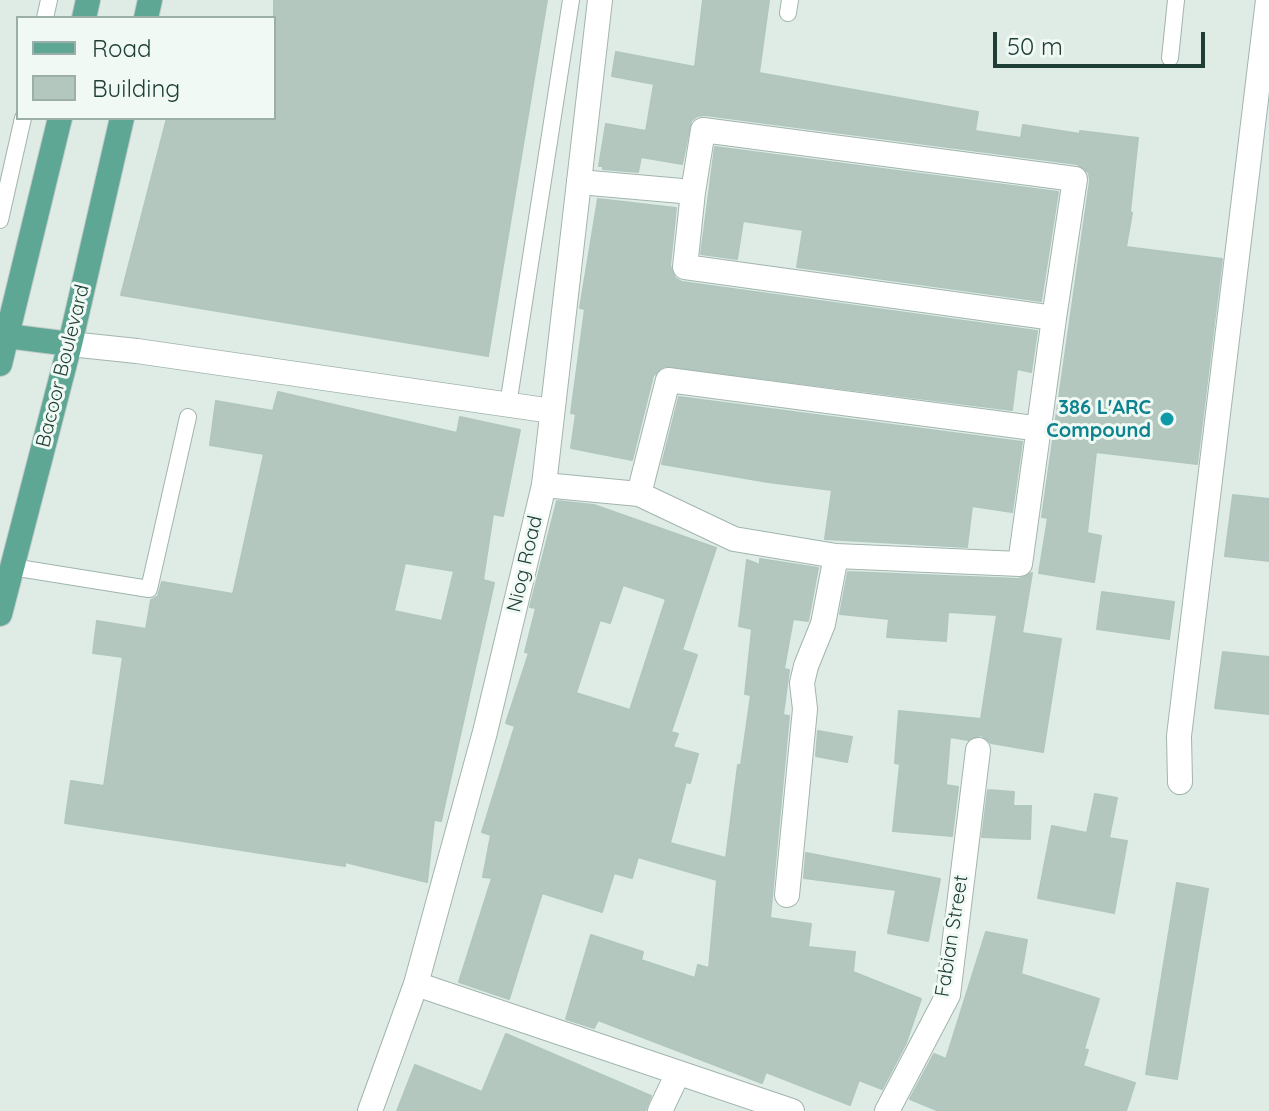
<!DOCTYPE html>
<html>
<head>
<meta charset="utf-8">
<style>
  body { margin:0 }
  #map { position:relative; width:1269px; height:1111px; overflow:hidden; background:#dfece6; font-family:Quicksand,sans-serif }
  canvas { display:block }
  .legend { position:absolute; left:16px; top:16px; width:260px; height:104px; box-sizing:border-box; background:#f0f9f4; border:2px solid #9caea8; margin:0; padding:10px 14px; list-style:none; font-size:24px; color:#1e3e36 }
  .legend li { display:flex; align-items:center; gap:16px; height:40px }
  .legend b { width:40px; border:2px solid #9caea8 }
  .scale { position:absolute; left:993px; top:32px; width:212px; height:36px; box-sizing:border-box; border:4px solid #1e3e36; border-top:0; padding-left:10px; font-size:24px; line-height:28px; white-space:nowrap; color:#1e3e36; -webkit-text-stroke:6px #f0f9f4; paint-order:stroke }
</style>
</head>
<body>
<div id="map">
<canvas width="1269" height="1111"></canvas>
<ul class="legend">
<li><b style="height:10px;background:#5ea795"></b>Road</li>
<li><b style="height:22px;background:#b4c7bf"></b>Building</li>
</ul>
<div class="scale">50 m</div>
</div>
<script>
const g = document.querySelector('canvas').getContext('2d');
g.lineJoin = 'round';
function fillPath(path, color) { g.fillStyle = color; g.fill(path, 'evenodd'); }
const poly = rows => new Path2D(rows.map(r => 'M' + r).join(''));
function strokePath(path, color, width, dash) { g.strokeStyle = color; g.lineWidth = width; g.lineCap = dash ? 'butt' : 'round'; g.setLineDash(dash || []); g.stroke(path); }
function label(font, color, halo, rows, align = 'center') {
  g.font = font + ' Quicksand,sans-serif'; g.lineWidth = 6; g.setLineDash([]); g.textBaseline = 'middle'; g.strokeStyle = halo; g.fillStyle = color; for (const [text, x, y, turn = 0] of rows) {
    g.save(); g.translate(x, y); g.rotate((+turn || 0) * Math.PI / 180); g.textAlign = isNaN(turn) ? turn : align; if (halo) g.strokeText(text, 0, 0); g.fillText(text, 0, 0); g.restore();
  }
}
const building = poly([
  [274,0,547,0,488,356,121,295,167,118,274,118,274,0],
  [703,0,769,0,759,73,978,112,975,131,1021,138,1023,125,1080,134,1080,131,1138,138,1130,212,1132,213,1126,247,1222,259,1197,464,1096,452,1087,533,1101,536,1094,582,1039,573,1048,518,1042,517,1090,181,1089,173,1077,164,705,115,697,116,691,121,682,164,641,157,638,172,603,169,603,166,599,166,606,124,646,131,654,84,612,76,616,52,695,67,703,0],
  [715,147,1058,192,1041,301,797,267,803,230,743,221,737,259,701,254,715,147],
  [598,199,676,208,670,266,675,278,682,282,1037,331,1031,372,1017,369,1012,410,664,366,653,376,632,460,571,448,576,414,571,413,585,309,580,308,598,199],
  [278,392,457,433,460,417,520,430,503,516,493,514,483,580,494,583,441,821,434,820,427,882,345,862,345,866,65,823,71,781,104,786,123,657,93,653,97,621,146,629,151,600,158,596,162,582,233,594,264,454,210,445,216,401,273,411,278,392],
  [405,563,454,571,442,621,394,611,405,563],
  [679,397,1022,442,1012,512,972,506,967,547,825,539,832,490,768,482,662,464,679,397],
  [1233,495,1269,499,1269,561,1225,556,1233,495],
  [557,501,594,505,716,548,682,650,697,655,671,732,678,734,673,747,698,754,690,783,686,782,670,843,726,858,738,765,741,765,751,695,745,694,752,629,739,626,747,560,760,565,760,559,818,568,808,621,793,619,784,669,789,670,783,715,789,716,770,918,811,924,808,947,855,952,853,972,921,999,906,1043,882,1089,859,1080,850,1105,766,1072,762,1083,598,1020,594,1028,566,1019,591,935,643,952,641,960,695,978,698,965,709,968,717,880,638,857,632,878,614,873,602,912,542,893,509,999,459,982,492,878,483,877,491,835,482,832,515,726,506,723,529,653,525,652,536,608,530,607,557,501],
  [623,585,666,599,630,710,576,693,600,620,610,623,623,585],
  [848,572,1019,579,1032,573,1022,633,1061,639,1043,752,991,743,981,735,968,740,950,737,946,785,958,787,952,836,893,831,900,764,895,763,899,711,981,719,997,615,948,612,946,641,887,637,889,619,840,614,848,572],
  [1102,592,1174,602,1169,639,1097,629,1102,592],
  [1223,652,1269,657,1269,714,1215,708,1223,652],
  [818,731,852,737,847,762,816,756,818,731],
  [988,790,1014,792,1013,806,1031,806,1030,839,982,837,988,790],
  [1095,794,1117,798,1109,838,1127,841,1114,913,1038,898,1052,826,1087,833,1095,794],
  [806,853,940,879,928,941,888,933,896,890,804,878,806,853],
  [1177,883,1208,889,1177,1079,1146,1074,1177,883],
  [986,932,1027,940,1021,974,1099,999,1084,1049,1088,1050,1083,1066,1135,1083,1126,1111,939,1111,910,1099,934,1054,946,1059,986,932],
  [506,1034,651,1096,645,1111,397,1111,415,1065,482,1092,506,1034]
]);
fillPath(building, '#b4c7bf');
strokePath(building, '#b1c7be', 2);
const service = poly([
  [788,13,790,0],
  [45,18,49,0],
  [1170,58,1176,0],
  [0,220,23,118],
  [508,405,571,0],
  [12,567,149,589,188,417]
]);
const minor = poly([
  [703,130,1075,179,1054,318,685,267,693,192,703,130],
  [579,182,693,192],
  [70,344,137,351,552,411],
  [544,485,639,494,734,539,836,556,823,624,806,666,802,683,805,709,787,895],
  [639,494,668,380,1041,429],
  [836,556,1020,564,1054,318],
  [1180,782,1179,736,1268,0],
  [416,984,792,1111],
  [660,1111,678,1073],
  [887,1111,948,995,978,750]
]);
const tertiary = poly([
  [370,1111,416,984,485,732,544,485,600,0]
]);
const primary = poly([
  [84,18,88,0],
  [146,18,150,0],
  [7,336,70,344],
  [0,364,60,118],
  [0,614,70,344,122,118]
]);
strokePath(service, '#a1b4ae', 18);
strokePath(minor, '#a1b4ae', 26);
strokePath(tertiary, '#a1b4ae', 26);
strokePath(primary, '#c0c9c7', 26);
strokePath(service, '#fff', 16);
strokePath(minor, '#fff', 24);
strokePath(tertiary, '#fff', 24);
strokePath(primary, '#5ea795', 24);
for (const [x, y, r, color] of [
  [1167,419,8,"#0f9aa8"]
]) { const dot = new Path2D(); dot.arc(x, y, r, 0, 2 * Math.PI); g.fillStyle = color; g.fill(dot); strokePath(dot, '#f0f9f4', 3); }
label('20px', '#1e3e36', '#f0f9f4', [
  ["Bacoor Boulevard",63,366,-76],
  ["Niog Road",525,564,-77],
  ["Fabian Street",952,936,-81]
]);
label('bold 20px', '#0d838f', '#f0f9f4', [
  ["386 L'ARC",1151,408],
  ["Compound",1151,431]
], 'right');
</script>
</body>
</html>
